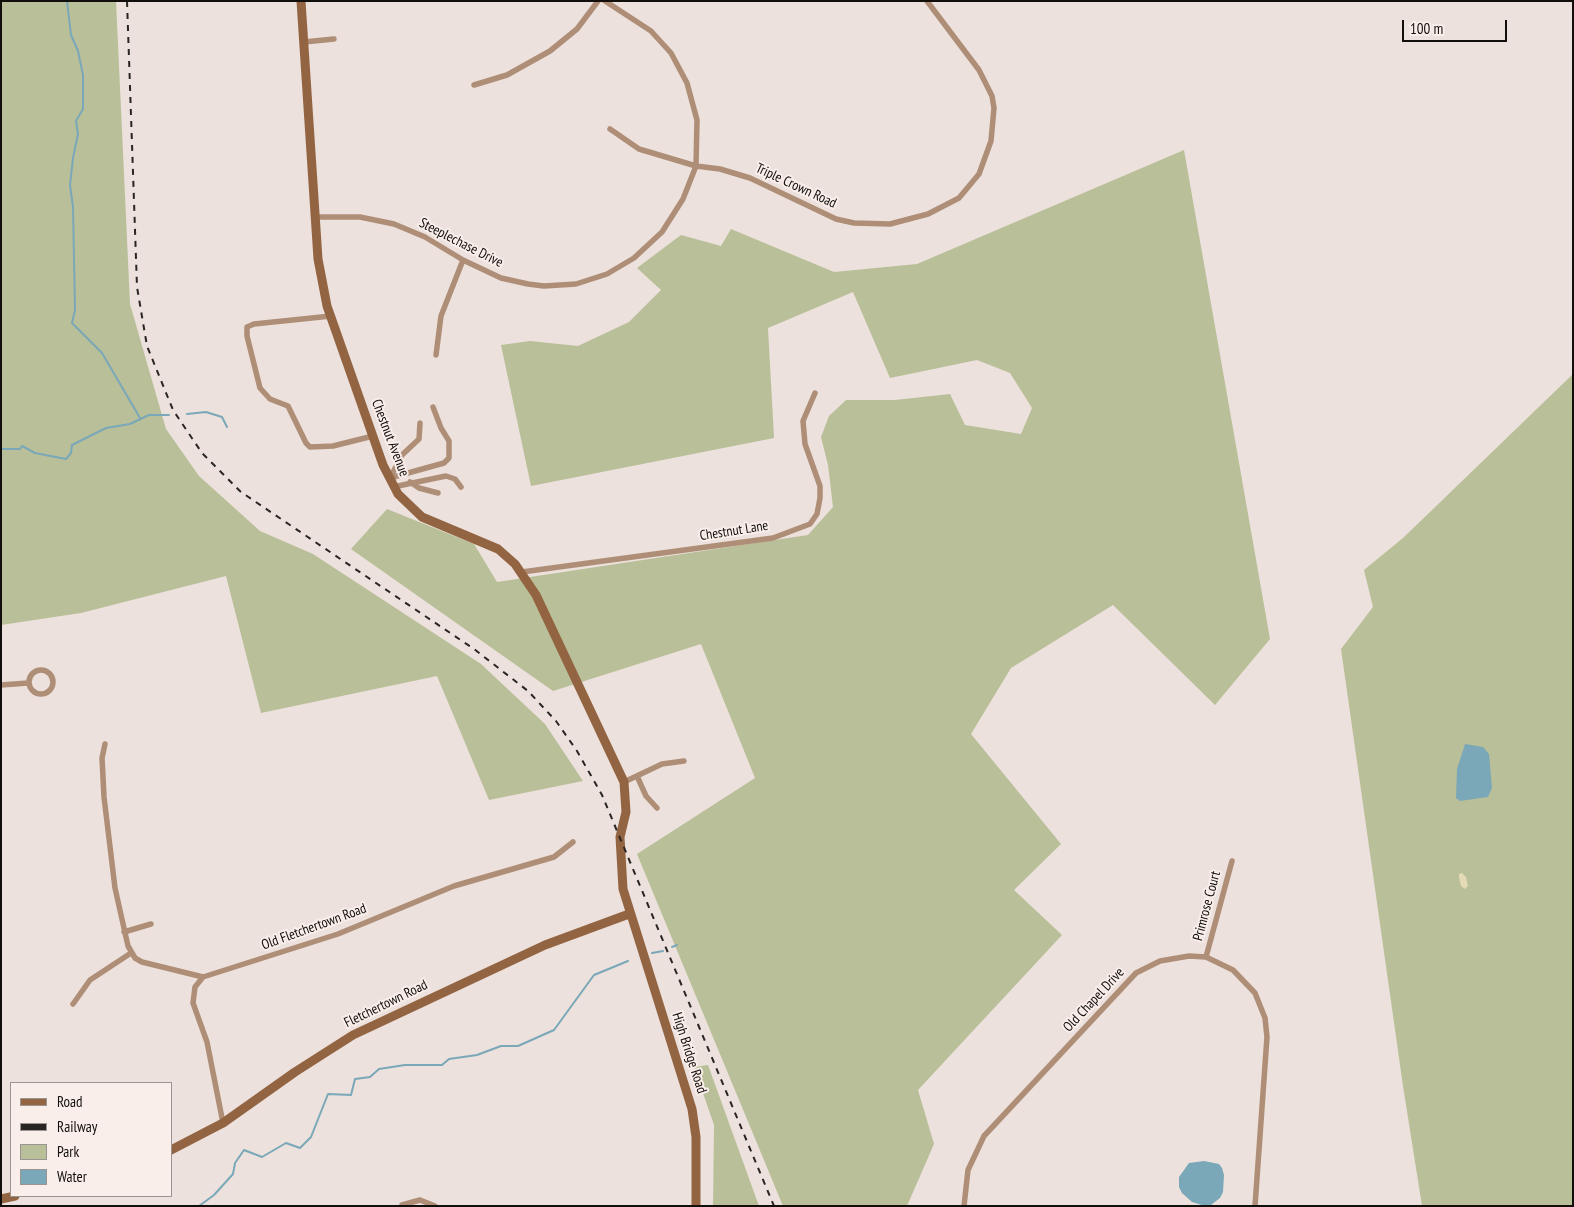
<!DOCTYPE html>
<html>
<head>
<meta charset="utf-8">
<style>
  body { margin:0 }
  #map { position:relative; width:1574px; height:1207px; overflow:hidden; background:#ece1dc; font-family:"PT Sans Narrow",sans-serif }
  canvas { display:block }
  .frame { position:absolute; inset:0; border:2px solid #110e0c; pointer-events:none }
  .legend { position:absolute; left:10px; top:1082px; width:162px; height:115px; box-sizing:border-box; background:#f9eee9; border:1px solid #9c9491; margin:0; padding:6px 9px; list-style:none; font-size:15px; color:#110e0c }
  .legend li { display:flex; align-items:center; gap:10px; height:25px }
  .legend b { width:25px; border:1px solid #9c9491 }
  .scale { position:absolute; left:1402px; top:20px; width:105px; height:22px; box-sizing:border-box; border:2px solid #110e0c; border-top:0; padding-left:6px; font-size:15px; line-height:18px; white-space:nowrap; color:#110e0c; -webkit-text-stroke:4px #f9eee9; paint-order:stroke }
</style>
</head>
<body>
<div id="map">
<canvas width="1574" height="1207"></canvas>
<div class="frame"></div>
<ul class="legend">
<li><b style="height:6px;background:#936442"></b>Road</li>
<li><b style="height:6px;background:#292523"></b>Railway</li>
<li><b style="height:14px;background:#b9bf98"></b>Park</li>
<li><b style="height:14px;background:#7aa8b8"></b>Water</li>
</ul>
<div class="scale">100 m</div>
</div>
<script>
const g = document.querySelector('canvas').getContext('2d');
g.lineJoin = 'round';
function fillPath(path, color) { g.fillStyle = color; g.fill(path, 'evenodd'); }
const poly = rows => new Path2D(rows.map(r => 'M' + r).join(''));
function strokePath(path, color, width, dash) { g.strokeStyle = color; g.lineWidth = width; g.lineCap = dash ? 'butt' : 'round'; g.setLineDash(dash || []); g.stroke(path); }
function label(font, color, halo, rows, align = 'center') {
  g.font = font + ' "PT Sans Narrow",sans-serif'; g.lineWidth = 4; g.setLineDash([]); g.textBaseline = 'middle'; g.strokeStyle = halo; g.fillStyle = color; for (const [text, x, y, turn = 0] of rows) {
    g.save(); g.translate(x, y); g.rotate((+turn || 0) * Math.PI / 180); g.textAlign = isNaN(turn) ? turn : align; if (halo) g.strokeText(text, 0, 0); g.fillText(text, 0, 0); g.restore();
  }
}
fillPath(poly([
  [1,1,116,1,130,304,166,429,199,476,260,531,313,554,481,664,545,724,583,781,489,800,437,676,261,713,226,576,81,613,1,625],
  [1184,150,1270,639,1215,705,1113,605,1011,668,971,734,1061,844,1014,890,1062,935,918,1090,934,1144,907,1206,783,1206,637,854,755,778,701,644,553,691,351,549,387,509,474,544,497,582,808,535,833,507,828,465,821,437,829,416,846,400,895,400,950,394,965,425,1021,434,1032,408,1010,373,977,360,890,378,853,292,768,328,774,438,531,486,501,345,530,341,578,346,629,322,661,290,637,268,681,235,721,246,731,229,834,272,917,264],
  [1573,374,1573,1206,1422,1206,1403,1086,1341,649,1373,607,1364,570,1403,538],
  [708,1065,759,1206,713,1206,714,1125,694,1067]
]), '#b9bf98');
fillPath(poly([
  [1462,873,1466,877,1468,886,1465,889,1461,886,1459,877,1459,874]
]), '#e4dab5');
fillPath(poly([
  [1465,744,1483,747,1489,754,1492,788,1488,797,1460,801,1456,798,1457,769],
  [1204,1161,1219,1164,1222,1168,1224,1175,1223,1192,1220,1198,1211,1205,1205,1206,1192,1202,1182,1193,1179,1187,1179,1177,1189,1163]
]), '#7aa8b8');
strokePath(poly([
  [67,1,71,35,78,51,83,75,83,109,76,121,78,134,73,158,70,185,73,207,75,310,72,323,102,353,140,418],
  [187,414,206,412,222,417,227,427],
  [1,449,20,449,22,446,35,453,66,459,71,453,72,445,106,428,130,424,149,415,169,415],
  [672,947,677,945],
  [652,953,663,951],
  [199,1206,214,1195,233,1174,235,1163,244,1150,262,1157,286,1143,300,1148,311,1137,328,1094,351,1095,355,1079,370,1077,379,1069,405,1065,442,1065,449,1059,477,1055,501,1046,518,1046,554,1030,594,975,628,961]
]), '#7aa8b8', 2);
strokePath(poly([
  [304,42,334,39],
  [474,85,507,75,550,51,577,29,598,1],
  [610,129,639,149,696,166,720,169,750,178,836,219,854,223,890,224,928,214,959,198,979,174,991,141,994,108,992,96,979,70,927,1],
  [316,217,360,217,394,224,425,237,463,260,501,278,528,284,544,286,576,284,607,274,634,258,662,232,683,199,696,166,697,120,687,83,671,53,651,31,605,1],
  [331,316,254,324,247,327,247,336,260,388,270,399,288,406,306,443,310,447,333,446,373,436],
  [436,355,441,316,463,260],
  [390,478,444,463,449,458,449,441,441,428,433,407],
  [390,478,402,455,419,439,420,423],
  [410,482,419,488,438,493],
  [393,487,446,476,455,479,461,487],
  [522,572,773,538,810,524,817,514,820,498,820,486,805,444,803,421,815,393],
  '29 682a12 12 0 1 1 24 0a12 12 0 1 1-24 0Z',
  [1,685,28,683],
  [105,744,102,758,104,797,115,888,128,946,135,958,142,962,203,977],
  [637,776,646,796,657,808],
  [624,782,662,764,684,761],
  [124,932,151,924],
  [1206,957,1232,861],
  [73,1004,90,980,131,953],
  [223,1123,207,1042,193,1003,195,987,203,977,338,934,454,886,554,857,573,842],
  [402,1205,420,1200,435,1206],
  [964,1206,968,1170,984,1136,1136,973,1160,961,1189,956,1206,957,1233,970,1255,993,1265,1018,1267,1037,1255,1206]
]), '#af8e77', 5.5);
strokePath(poly([
  [301,1,318,259,327,306,383,465,398,494,422,517,498,549,515,564,536,595,624,782,626,812,620,837,623,889,692,1109,696,1137,696,1206],
  [171,1150,223,1123,295,1072,353,1035,545,945,629,914],
  [1,1199,15,1196]
]), '#936442', 9);
strokePath(poly([
  [127,1,137,287,147,346,173,410,202,453,241,492,474,649,528,691,556,721,577,751,602,795,774,1206]
]), '#292523', 2, [6, 6]);
label('14px', '#110e0c', '#f9eee9', [
  ["Triple Crown Road",796,186,25],
  ["Steeplechase Drive",461,243,27],
  ["Chestnut Avenue",390,438,69],
  ["Chestnut Lane",734,531,-9],
  ["Primrose Court",1207,906,-75],
  ["Old Fletchertown Road",314,927,-20],
  ["Old Chapel Drive",1094,1000,-47],
  ["Fletchertown Road",386,1004,-26],
  ["High Bridge Road",689,1053,72]
]);
</script>
</body>
</html>
